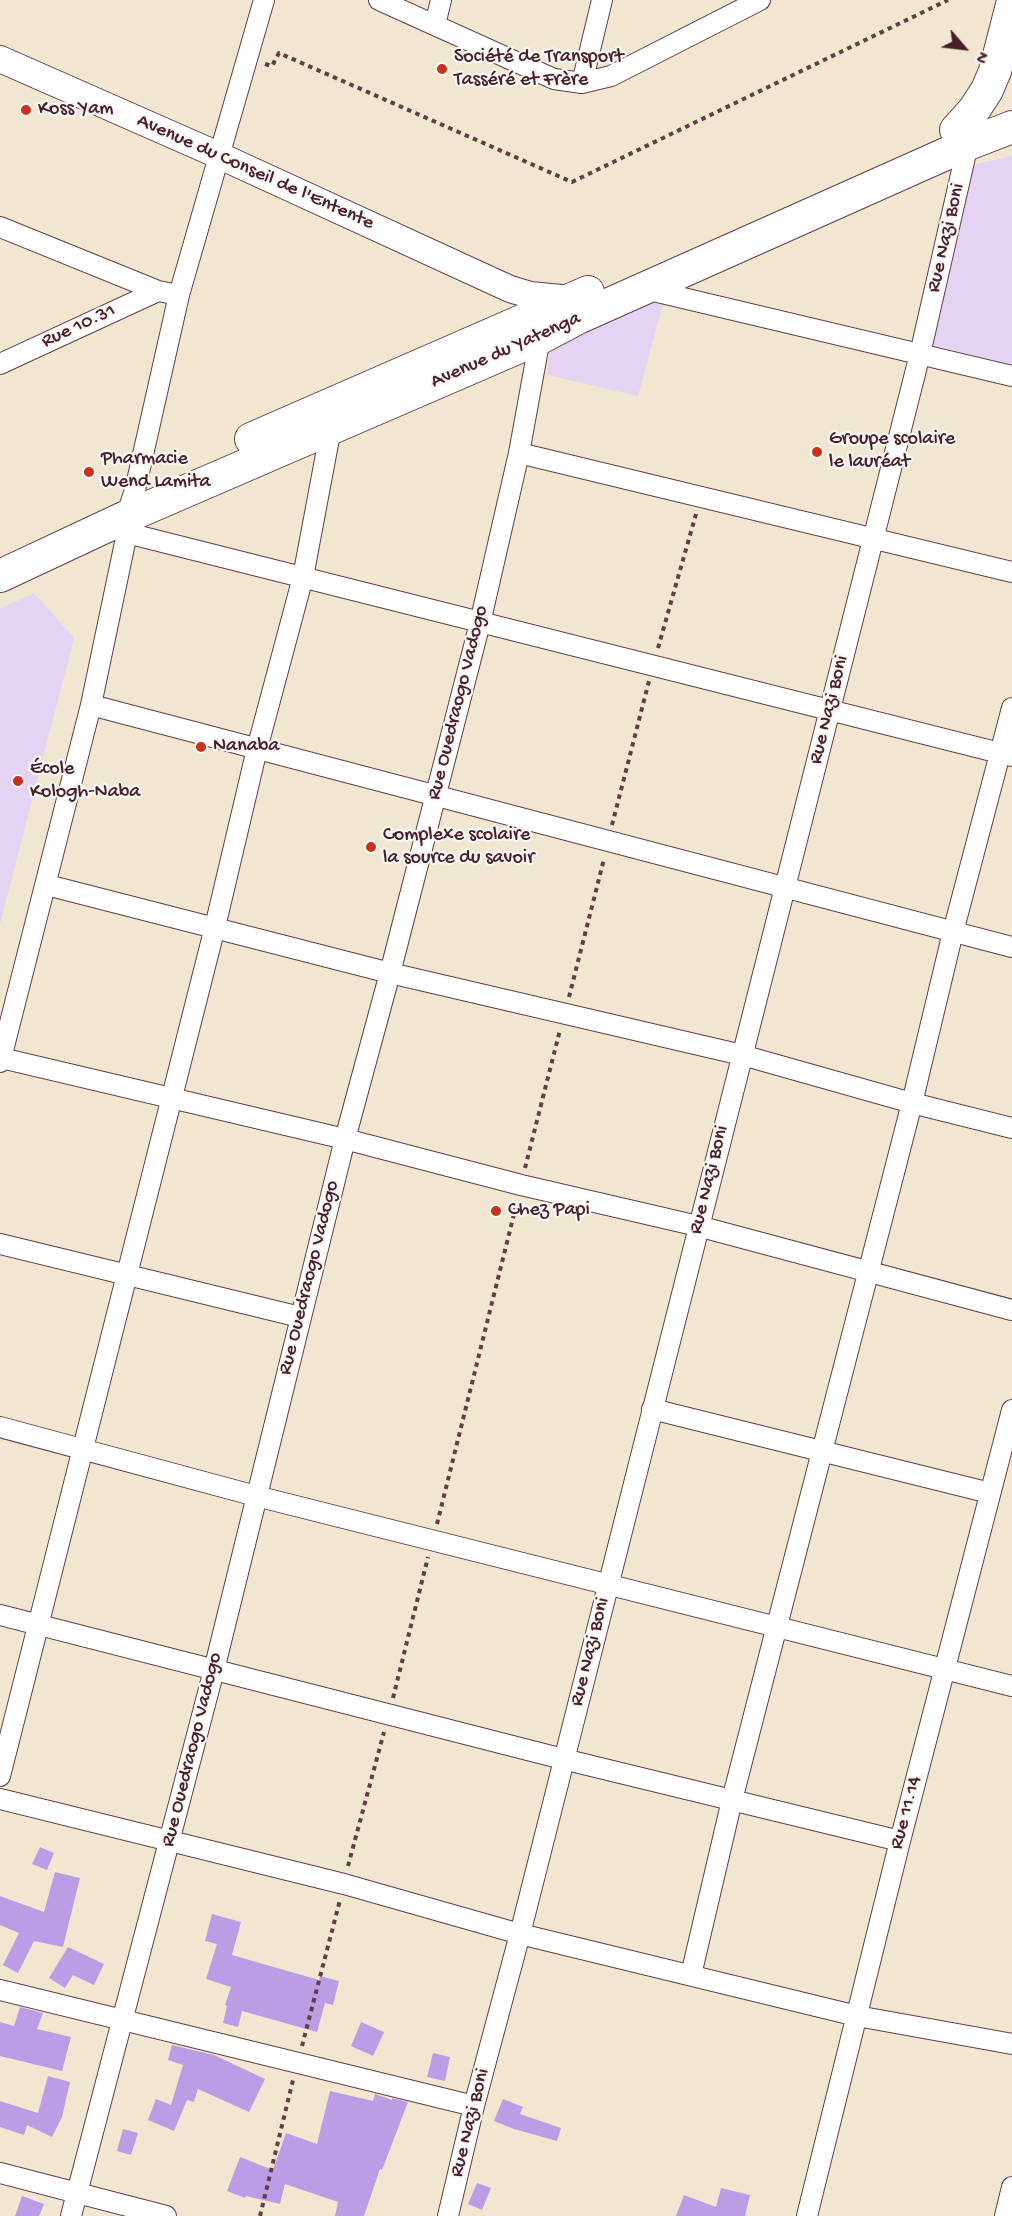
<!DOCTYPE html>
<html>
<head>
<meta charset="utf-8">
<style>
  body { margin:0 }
  #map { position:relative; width:1012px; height:2216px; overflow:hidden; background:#f1e7d1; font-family:"Gochi Hand",sans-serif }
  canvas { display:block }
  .north { position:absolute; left:934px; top:18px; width:60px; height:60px; -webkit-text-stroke:4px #f6f6f2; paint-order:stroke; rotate:118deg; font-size:16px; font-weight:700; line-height:24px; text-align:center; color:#4a1f2b }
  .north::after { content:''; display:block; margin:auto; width:21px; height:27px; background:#4a1f2b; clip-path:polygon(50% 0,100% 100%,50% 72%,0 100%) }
</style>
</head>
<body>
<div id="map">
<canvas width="1012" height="2216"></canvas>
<div class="north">N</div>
</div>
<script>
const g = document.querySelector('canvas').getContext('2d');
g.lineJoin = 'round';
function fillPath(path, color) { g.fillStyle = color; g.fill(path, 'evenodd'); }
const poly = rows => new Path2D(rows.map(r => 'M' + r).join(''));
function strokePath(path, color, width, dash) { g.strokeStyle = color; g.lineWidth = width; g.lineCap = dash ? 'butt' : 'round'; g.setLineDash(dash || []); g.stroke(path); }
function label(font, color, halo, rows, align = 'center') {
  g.font = font + ' "Gochi Hand",sans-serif'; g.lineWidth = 4.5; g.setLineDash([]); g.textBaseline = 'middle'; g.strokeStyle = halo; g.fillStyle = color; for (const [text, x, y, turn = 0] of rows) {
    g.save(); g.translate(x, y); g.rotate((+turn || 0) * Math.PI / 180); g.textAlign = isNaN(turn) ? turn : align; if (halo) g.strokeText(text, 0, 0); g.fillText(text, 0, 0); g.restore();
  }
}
fillPath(poly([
  [1012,156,1012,365,926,344,971,165],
  [648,303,663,304,638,396,547,375,550,350],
  [34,593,74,638,0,924,0,609]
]), '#e4d3f2');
fillPath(poly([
  [40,1847,54,1853,47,1870,32,1864],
  [55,1872,80,1878,63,1947,34,1941,18,1973,3,1965,19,1933,0,1925,0,1896,44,1912],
  [212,1914,241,1922,232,1955,319,1980,320,1976,339,1981,333,2005,325,2003,317,2032,242,2011,238,2027,223,2023,227,2006,225,2005,231,1987,206,1979,217,1944,205,1941],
  [68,1947,104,1964,94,1985,73,1975,65,1988,49,1978],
  [20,2007,43,2013,37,2029,71,2037,62,2071,0,2056,0,2022,14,2026],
  [361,2022,384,2032,373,2056,351,2046],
  [172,2045,214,2055,265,2079,249,2112,198,2089,194,2102,187,2100,174,2131,148,2120,156,2099,171,2105,183,2065,168,2060],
  [433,2053,450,2057,445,2081,427,2077],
  [48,2076,70,2082,62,2117,52,2137,27,2125,24,2135,0,2127,0,2101,38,2113],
  [330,2091,373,2101,375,2094,392,2100,392,2098,408,2102,382,2170,380,2169,364,2216,335,2216,338,2202,285,2184,280,2204,246,2196,245,2198,227,2191,240,2157,273,2170,286,2133,317,2144],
  [503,2099,523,2107,520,2114,561,2128,557,2141,514,2129,494,2121],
  [123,2129,138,2133,131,2155,117,2151],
  [477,2183,491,2188,482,2210,468,2204],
  [721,2188,750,2195,745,2216,676,2216,684,2195,716,2207],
  [22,2196,44,2204,39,2216,15,2216]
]), '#bb9de6');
const minor = poly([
  [379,0,554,79,582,83,611,76,760,0],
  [435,25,441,0],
  [582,83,602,0],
  [0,227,158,291,179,295],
  [645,289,1012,376],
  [0,364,158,291],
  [519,453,1012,572],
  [127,533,1012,756],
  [91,705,1012,947],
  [47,885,390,973,742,1055,912,1103,1012,1128],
  [1,1058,345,1139,521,1185,698,1226,1012,1310],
  [0,1062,91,705,127,533,126,517,135,490,179,295,264,0],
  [0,1244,300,1317],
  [652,1409,990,1493],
  [0,1427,256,1496,1012,1686],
  [0,1615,563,1759,900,1841],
  [0,1776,215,927,257,749,303,577,331,428],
  [0,1799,344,1884,520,1934,857,2016,1012,2044],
  [691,1975,732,1800,912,1103,953,932,1012,708],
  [0,1990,474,2106],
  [0,2173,166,2216],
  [71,2216,214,1670,345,1139,390,973,480,623,519,453,540,338],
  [448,2216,474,2106,520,1934,920,354,968,144],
  [807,2216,900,1841,1012,1410],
  [1005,2216,1012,2187]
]);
const tertiary = poly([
  [0,59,218,155,510,289,530,295,571,299]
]);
const primary = poly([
  [956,130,974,110,987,90,995,71,1012,5],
  [251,439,588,292],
  [0,576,126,517,540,338,578,318,968,144,1012,127]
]);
strokePath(minor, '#633d44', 22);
strokePath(tertiary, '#633d44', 28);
strokePath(primary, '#633d44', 34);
strokePath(poly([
  [265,64,272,66,279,53,572,182,948,0],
  [658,648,696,514],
  [612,825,649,681],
  [569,997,604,859],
  [525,1168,560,1030],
  [437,1524,517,1202],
  [393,1698,428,1557],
  [348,1866,384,1732],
  [302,2046,340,1900],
  [260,2216,293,2080]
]), '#633d44', 4, [4.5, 4.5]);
strokePath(minor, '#fff', 20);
strokePath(tertiary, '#fff', 26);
strokePath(primary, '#fff', 32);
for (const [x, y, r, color] of [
  [442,69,6,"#c8321e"],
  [26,110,6,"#c8321e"],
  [817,452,6,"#c8321e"],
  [89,472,6,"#c8321e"],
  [201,747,6,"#c8321e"],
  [18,781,6,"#c8321e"],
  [371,847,6,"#c8321e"],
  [496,1211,6,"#c8321e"]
]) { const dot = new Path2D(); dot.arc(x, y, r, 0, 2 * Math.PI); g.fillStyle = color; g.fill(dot); strokePath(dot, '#f6f6f2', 2); }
label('20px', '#4a1f2b', '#f6f6f2', [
  ["Société de Transport",454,58],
  ["Tasséré et Frère",454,81],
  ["Koss Yam",38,110],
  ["Groupe scolaire",829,440],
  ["le lauréat",829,463],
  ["Pharmacie",101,460],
  ["Wend Lamita",101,483],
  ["Nanaba",213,747],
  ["École",30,770],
  ["Kologh-Naba",30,793],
  ["Complexe scolaire",383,836],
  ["la source du savoir",383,859],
  ["Chez Papi",508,1211]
], 'left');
label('20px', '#4a1f2b', '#f6f6f2', [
  ["Avenue du Conseil de l'Entente",255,173,24],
  ["Rue Nazi Boni",947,238,-77],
  ["Rue 10.31",79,327,-25],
  ["Avenue du Yatenga",506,351,-24],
  ["Rue Ouedraogo Vadogo",459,703,-76],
  ["Rue Nazi Boni",830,710,-76],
  ["Rue Nazi Boni",710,1180,-76],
  ["Rue Ouedraogo Vadogo",310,1278,-76],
  ["Rue Nazi Boni",591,1652,-76],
  ["Rue Ouedraogo Vadogo",193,1750,-76],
  ["Rue 11.14",907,1813,-75],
  ["Rue Nazi Boni",471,2123,-76]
]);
</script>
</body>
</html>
